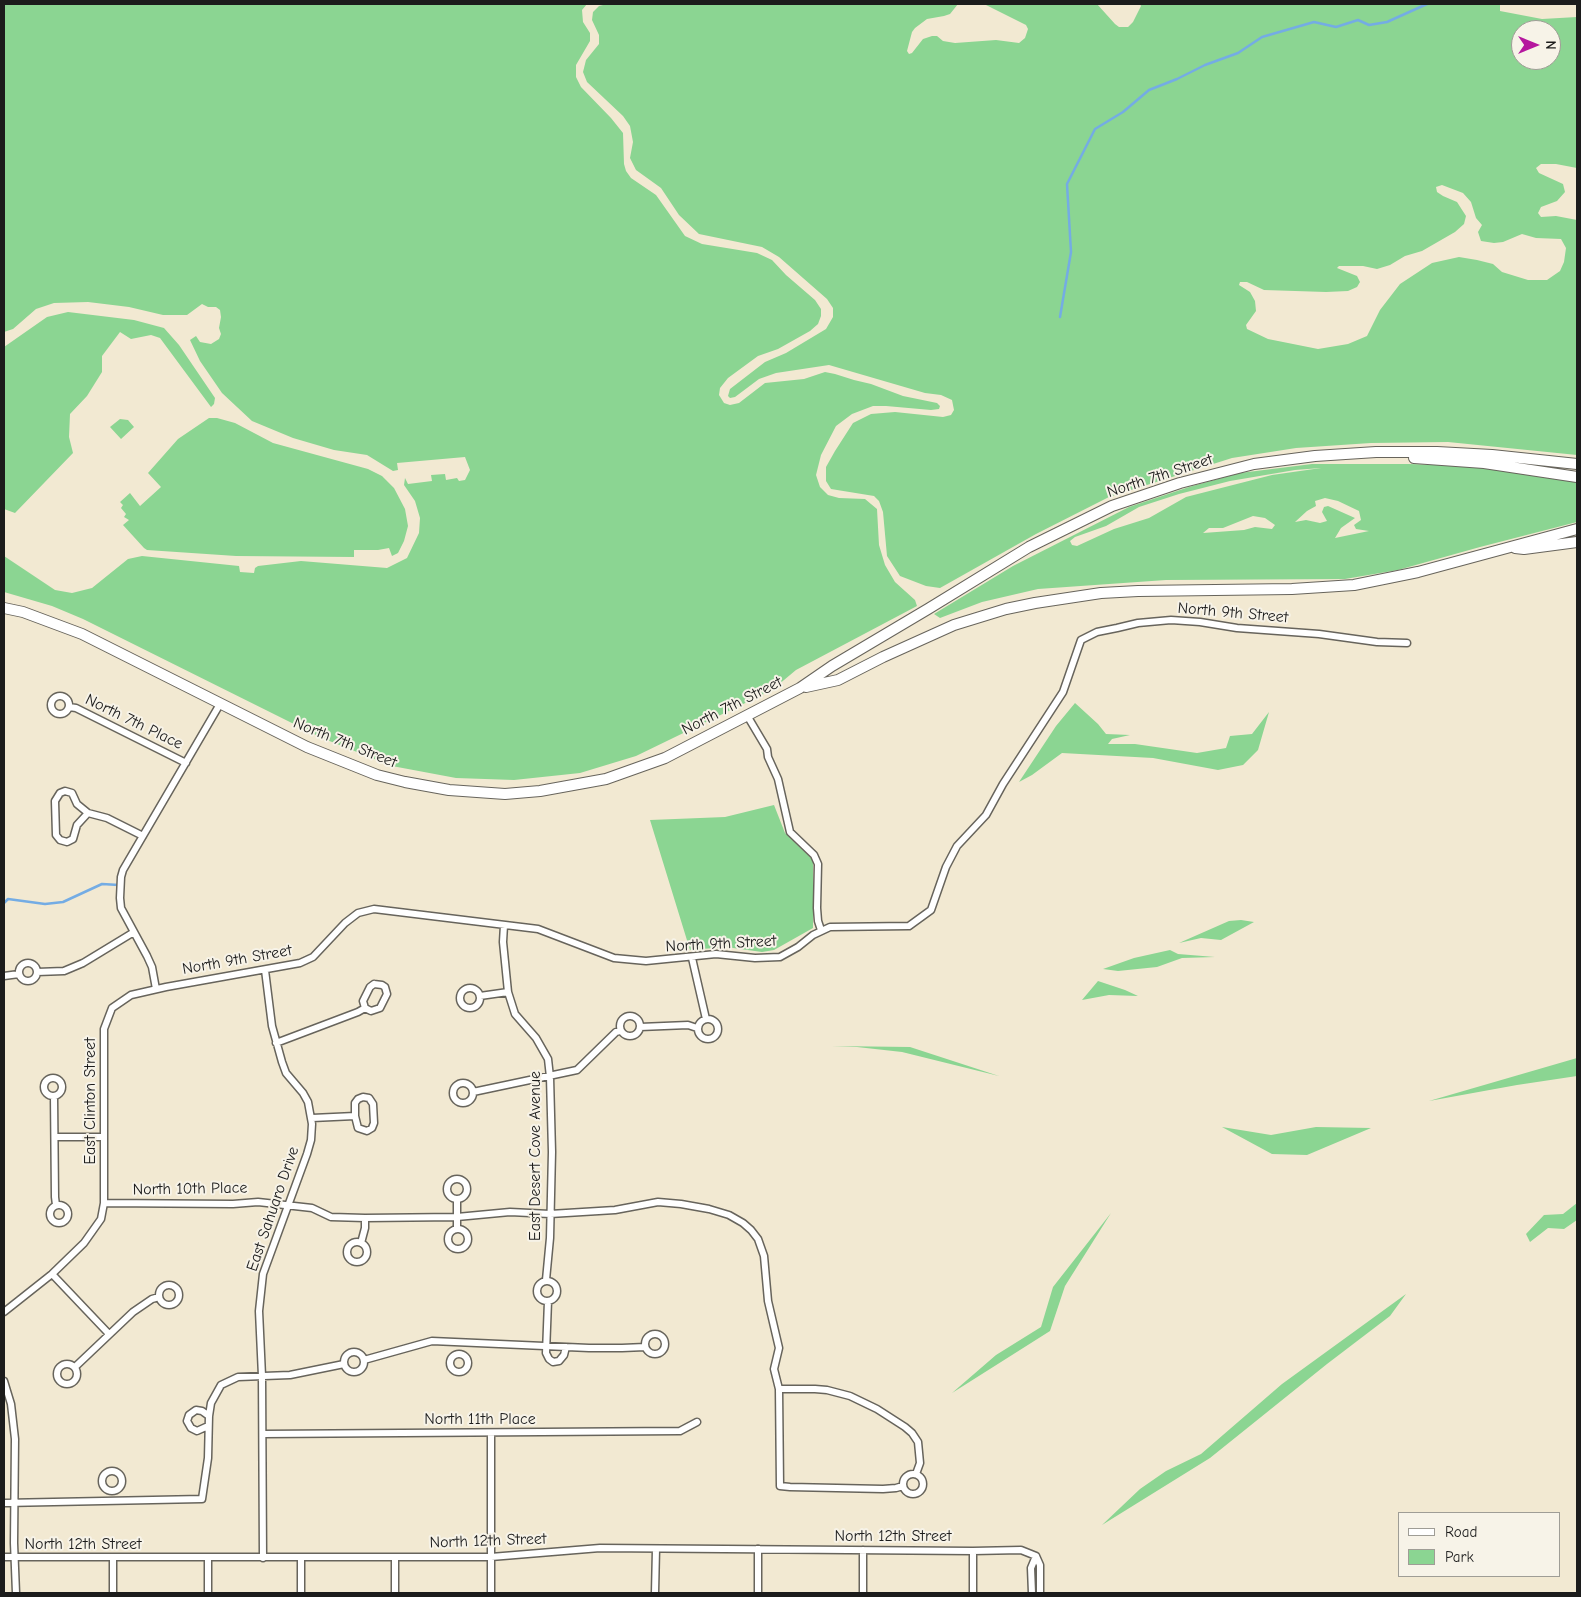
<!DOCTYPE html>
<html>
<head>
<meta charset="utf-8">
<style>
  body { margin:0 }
  #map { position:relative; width:1581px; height:1597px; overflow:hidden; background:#f2e9d2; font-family:"Comic Neue",sans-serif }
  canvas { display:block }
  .frame { position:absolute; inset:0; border:5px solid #1c1c1c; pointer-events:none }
  .legend { position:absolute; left:1398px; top:1512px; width:162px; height:65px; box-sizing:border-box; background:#f7f3e8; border:1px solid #9f9d96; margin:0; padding:6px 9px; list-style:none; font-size:15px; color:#1c1c1c }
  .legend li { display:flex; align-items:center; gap:10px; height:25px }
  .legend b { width:25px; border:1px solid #9f9d96 }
  .north { position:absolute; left:1511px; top:20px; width:50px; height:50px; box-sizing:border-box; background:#f7f3e8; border:1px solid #9f9d96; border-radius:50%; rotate:90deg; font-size:14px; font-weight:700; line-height:20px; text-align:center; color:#1c1c1c }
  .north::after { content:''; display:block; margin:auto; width:18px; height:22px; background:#b5179e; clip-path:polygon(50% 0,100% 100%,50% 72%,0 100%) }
</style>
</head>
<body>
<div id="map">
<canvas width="1581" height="1597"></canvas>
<div class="frame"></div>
<ul class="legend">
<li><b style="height:6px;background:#fff"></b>Road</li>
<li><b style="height:14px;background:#8bd592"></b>Park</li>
</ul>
<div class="north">N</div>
</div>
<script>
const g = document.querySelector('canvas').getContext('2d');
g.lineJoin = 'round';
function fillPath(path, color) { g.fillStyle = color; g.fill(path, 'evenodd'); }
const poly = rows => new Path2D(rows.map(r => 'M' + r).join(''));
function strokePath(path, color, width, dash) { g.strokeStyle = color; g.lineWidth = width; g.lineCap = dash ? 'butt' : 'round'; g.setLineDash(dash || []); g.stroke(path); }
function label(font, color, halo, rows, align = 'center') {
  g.font = font + ' "Comic Neue",sans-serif'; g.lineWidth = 4; g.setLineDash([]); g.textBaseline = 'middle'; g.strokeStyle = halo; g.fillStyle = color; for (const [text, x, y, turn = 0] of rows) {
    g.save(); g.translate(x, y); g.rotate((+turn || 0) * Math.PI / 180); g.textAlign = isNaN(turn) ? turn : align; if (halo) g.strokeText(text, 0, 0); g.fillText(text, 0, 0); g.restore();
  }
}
fillPath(poly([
  [4,4,587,4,582,10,583,22,590,33,590,41,576,65,576,77,581,87,611,118,623,133,624,164,626,171,631,178,656,195,685,236,702,244,757,253,772,260,786,275,815,300,821,309,821,316,818,324,810,331,778,349,758,356,728,378,720,388,719,395,724,403,730,405,739,403,765,383,804,379,825,372,835,374,854,380,871,384,903,396,937,403,940,406,939,409,931,410,886,406,873,406,852,414,836,426,821,455,816,475,820,487,828,495,839,498,865,499,877,509,879,545,885,565,895,582,915,600,917,606,796,670,772,690,636,756,580,773,514,780,456,778,392,766,322,738,83,619,52,606,4,592,4,556,55,590,72,593,92,588,128,559,142,556,239,566,240,572,254,573,255,568,258,566,301,561,387,568,407,558,419,533,420,518,415,501,404,485,405,478,408,484,432,481,431,475,445,474,446,480,457,478,459,481,465,480,470,470,465,457,397,463,398,470,393,471,367,455,334,450,293,438,252,421,222,393,200,361,190,340,196,336,200,342,211,344,219,339,221,334,219,328,221,317,220,310,216,307,208,307,202,304,187,315,163,315,129,307,88,302,54,303,36,309,13,329,4,332],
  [607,4,958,4,950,14,944,16,927,19,915,28,912,32,907,51,909,54,912,53,923,39,932,36,937,36,943,41,955,43,996,40,1019,43,1025,38,1028,29,1026,25,984,4,1097,4,1115,24,1119,27,1128,27,1133,22,1141,6,1140,4,1500,4,1500,11,1542,19,1577,17,1577,168,1556,164,1541,164,1536,168,1539,173,1563,184,1565,192,1557,201,1541,207,1538,213,1541,217,1556,216,1577,220,1577,455,1448,442,1371,443,1296,448,1232,458,1109,497,1036,534,940,588,926,586,900,576,887,556,883,512,879,501,874,496,831,489,826,481,826,467,835,451,853,423,871,414,895,412,943,417,951,415,954,410,952,400,941,395,925,393,829,365,776,373,759,379,735,397,730,398,728,396,730,389,765,362,786,353,826,329,833,317,833,308,827,299,779,257,762,247,699,234,679,215,661,188,636,170,630,158,633,142,630,126,623,116,587,82,583,72,586,60,599,44,599,35,592,20,593,12,599,6],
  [1521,30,1551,30,1551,60,1521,60],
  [1442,185,1463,193,1471,202,1476,218,1482,225,1478,232,1481,241,1494,243,1503,242,1522,234,1536,238,1561,239,1566,248,1564,262,1560,271,1547,280,1528,280,1502,272,1493,264,1477,260,1459,257,1432,263,1400,284,1380,310,1367,336,1348,344,1318,349,1268,339,1247,329,1246,325,1256,311,1255,301,1250,292,1239,285,1240,282,1247,282,1264,290,1326,292,1348,291,1357,287,1360,282,1357,276,1337,268,1339,266,1363,266,1377,269,1390,265,1405,256,1422,251,1455,232,1464,224,1466,216,1457,202,1443,196,1437,192,1436,187],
  [68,312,134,320,164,328,179,345,215,398,214,404,211,407,160,338,151,335,131,339,120,332,102,356,102,372,87,396,70,414,69,437,73,453,15,513,4,509,4,347,47,317],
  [209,418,217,418,235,423,273,443,368,469,382,476,394,488,405,509,408,526,404,541,398,553,392,556,389,548,378,550,354,550,354,557,236,556,147,550,144,548,123,525,129,520,124,517,126,514,121,508,123,505,120,502,130,493,140,506,161,487,148,473,178,439],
  [120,419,128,420,134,427,121,439,110,427],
  [1312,464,1409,464,1495,467,1577,480,1577,522,1480,547,1398,570,1345,579,1166,580,1038,589,982,602,940,618,934,614,1013,566,1129,507,1189,487,1240,473],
  [1321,468,1272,475,1186,497,1149,518,1114,529,1077,546,1072,545,1070,541,1075,537,1106,526,1139,507,1179,494,1230,481,1295,470],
  [1325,498,1338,501,1359,511,1361,520,1354,525,1356,529,1369,531,1335,538,1341,528,1355,518,1328,506,1324,507,1322,512,1327,521,1320,523,1306,520,1295,522,1307,511,1316,506,1315,501],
  [1253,516,1265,518,1275,525,1272,529,1255,527,1244,530,1203,533,1209,528,1223,528],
  [1075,703,1098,724,1106,734,1130,735,1112,739,1108,744,1135,744,1197,753,1226,748,1230,736,1252,734,1269,712,1258,750,1243,765,1218,770,1153,758,1062,753,1032,775,1019,782,1056,726],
  [774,805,785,833,813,860,813,928,774,950,762,952,726,947,690,950,650,820,725,817],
  [1241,920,1254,922,1221,940,1201,938,1179,943,1229,921],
  [1170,950,1178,954,1215,957,1182,958,1157,967,1118,971,1103,969,1134,958],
  [1098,981,1125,990,1138,996,1109,995,1082,1000],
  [832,1046,910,1047,999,1076,902,1052,857,1047],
  [1577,1058,1577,1076,1517,1085,1429,1101],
  [1222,1127,1271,1135,1316,1127,1371,1128,1307,1155,1272,1154],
  [1577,1203,1577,1220,1564,1229,1548,1228,1530,1242,1526,1234,1544,1215,1563,1214],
  [1111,1213,1065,1286,1050,1331,952,1393,996,1355,1041,1327,1053,1287],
  [1406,1294,1390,1316,1327,1364,1210,1458,1102,1525,1140,1489,1166,1471,1201,1454,1282,1384]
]), '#8bd592');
strokePath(poly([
  [1060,317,1071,252,1067,184,1095,129,1123,112,1149,90,1177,79,1205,65,1238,53,1262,37,1314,22,1336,27,1358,20,1369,25,1387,22,1427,4],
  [4,903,8,899,45,904,63,902,102,884,119,885]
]), '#74ace4', 2.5);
const street = poly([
  '51 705a9 9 0 1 1 18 0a9 9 0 1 1-18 0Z',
  [69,707,76,708,186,763],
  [748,717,767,749,768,757,778,779,790,832,814,855,818,864,817,908,818,921,821,930],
  [88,813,77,825,73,839,67,842,60,840,56,835,55,801,60,793,65,791,72,793,77,804,88,813,107,818,143,836],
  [504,925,503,942,508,992,515,1014,536,1038,548,1059,550,1077,552,1152,550,1238,546,1280],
  [692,958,706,1019],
  '19 972a9 9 0 1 1 18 0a9 9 0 1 1-18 0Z',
  [37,972,64,971,83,963,134,932],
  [4,976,19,974],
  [374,984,382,985,385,987,387,994,380,1008,371,1011,365,1008,363,1001,370,987,374,984],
  '460 998a10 10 0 1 1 20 0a10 10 0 1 1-20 0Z',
  [156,989,152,967,147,956,121,908,120,898,121,877,123,870,220,704],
  [480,996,508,992],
  '620 1026a10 10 0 1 1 20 0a10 10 0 1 1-20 0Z',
  '698 1029a10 10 0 1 1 20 0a10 10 0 1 1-20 0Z',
  [640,1027,688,1025,697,1028],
  [276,1043,358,1012,365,1008],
  '44 1087a9 9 0 1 1 18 0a9 9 0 1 1-18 0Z',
  '453 1093a10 10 0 1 1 20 0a10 10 0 1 1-20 0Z',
  [473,1092,577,1070,616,1032,620,1031],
  [54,1096,55,1197,56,1205],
  [363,1097,369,1098,373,1104,374,1123,372,1128,367,1131,358,1128,355,1116,355,1103,358,1099,363,1097],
  [312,1118,355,1116],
  [55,1137,104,1137],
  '447 1189a10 10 0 1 1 20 0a10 10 0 1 1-20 0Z',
  [104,1203,233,1204,258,1202,312,1208,331,1217,365,1218,457,1217,510,1212,550,1214,615,1210,658,1202,681,1204,709,1209,729,1215,743,1223,751,1230,758,1239,764,1256,768,1301,779,1348,774,1369,779,1389,780,1486,790,1487,883,1489,896,1488,903,1486],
  '50 1214a9 9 0 1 1 18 0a9 9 0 1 1-18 0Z',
  [457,1228,457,1200],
  '448 1239a10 10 0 1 1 20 0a10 10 0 1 1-20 0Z',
  '347 1252a10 10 0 1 1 20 0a10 10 0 1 1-20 0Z',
  [361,1243,365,1228,365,1218],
  [52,1274,109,1334],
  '537 1291a10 10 0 1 1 20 0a10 10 0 1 1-20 0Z',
  '159 1295a10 10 0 1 1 20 0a10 10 0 1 1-20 0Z',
  [548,1301,546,1353,549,1359,553,1362,559,1361,564,1355,566,1347],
  [4,1312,52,1274,84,1243,101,1219,104,1203,104,1029,112,1008,131,995,166,987,300,963,313,957,345,923,358,913,374,909,538,929,614,958,646,961,716,954,755,958,780,957,798,947,813,935,830,927,909,926,931,910,946,867,957,846,986,815,1003,784,1063,692,1081,640,1097,632,1117,628,1138,623,1171,620,1200,622,1237,628,1319,634,1377,642,1407,643],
  '645 1344a10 10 0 1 1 20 0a10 10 0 1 1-20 0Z',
  '344 1362a10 10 0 1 1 20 0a10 10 0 1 1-20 0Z',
  '450 1363a9 9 0 1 1 18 0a9 9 0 1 1-18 0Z',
  [364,1360,432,1341,589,1348,622,1348,645,1347],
  '57 1374a10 10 0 1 1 20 0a10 10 0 1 1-20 0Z',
  [75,1367,133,1312,152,1299,159,1297],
  [4,1381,11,1404,15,1439,14,1543,16,1593],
  [779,1389,815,1389,827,1390,850,1396,877,1409,905,1427,912,1433,918,1442,920,1463,916,1474],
  [208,1426,197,1431,191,1428,187,1421,189,1415,196,1410,202,1411,209,1416],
  [263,1434,680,1431,697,1422],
  '102 1481a10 10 0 1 1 20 0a10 10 0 1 1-20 0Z',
  '903 1484a10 10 0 1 1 20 0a10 10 0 1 1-20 0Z',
  [4,1503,202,1499,208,1458,209,1416,211,1403,221,1385,238,1377,290,1375,344,1364],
  [863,1550,863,1593],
  [1036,1556,1040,1565,1040,1593],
  [4,1557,491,1557,600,1548,973,1551,1021,1550,1036,1556],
  [113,1557,113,1593],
  [301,1557,301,1593],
  [395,1557,395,1593],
  [263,1558,262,1376,259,1311,263,1274,307,1154,311,1140,312,1124,308,1102,303,1093,286,1073,282,1062,272,1026,265,970],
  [208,1593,208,1557],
  [491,1593,491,1433],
  [655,1593,656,1549],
  [758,1593,758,1549],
  [973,1593,973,1551],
  [1032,1593,1031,1568,1036,1556]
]);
const primary = poly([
  [1414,458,1484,463,1577,477],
  [1515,548,1524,549,1577,542],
  [4,608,23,612,82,634,307,747,377,775,405,782,449,790,505,794,540,791,606,779,665,758,800,688,832,666,928,609,1029,547,1112,506,1180,483,1254,464,1315,456,1376,452,1437,452,1492,455,1577,464],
  [806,687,838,680,883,657,954,625,1006,609,1035,603,1101,593,1138,591,1292,589,1354,585,1418,572,1577,529]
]);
strokePath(street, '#67645c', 9);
strokePath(primary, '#67645c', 12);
strokePath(street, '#fff', 6);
strokePath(primary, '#fff', 10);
label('16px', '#1c1c1c', '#f7f3e8', [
  ["North 7th Street",1160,476,-18],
  ["North 9th Street",1233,613,5],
  ["North 7th Street",732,706,-27],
  ["North 7th Place",134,722,26],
  ["North 7th Street",345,743,22],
  ["North 9th Street",721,944,-3],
  ["North 9th Street",237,960,-10],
  ["East Clinton Street",90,1101,-90],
  ["East Desert Cove Avenue",535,1156,-90],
  ["North 10th Place",190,1189,-1],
  ["East Sahuaro Drive",273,1209,-71],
  ["North 11th Place",480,1419],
  ["North 12th Street",893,1536],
  ["North 12th Street",488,1541,-2],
  ["North 12th Street",83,1544]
]);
</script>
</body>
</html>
